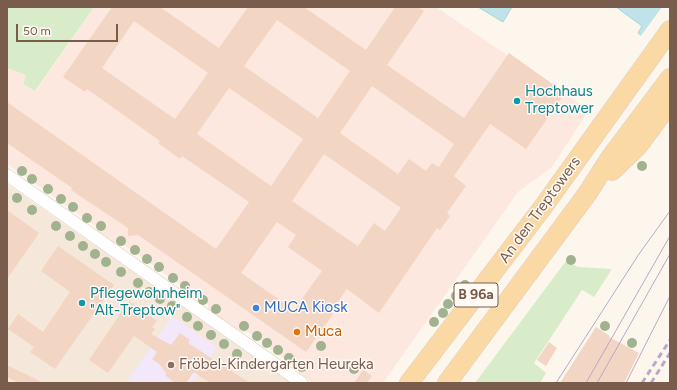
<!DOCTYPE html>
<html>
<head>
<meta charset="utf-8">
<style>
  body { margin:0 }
  #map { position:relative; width:677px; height:390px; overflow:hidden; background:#fdf6ec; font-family:Figtree,sans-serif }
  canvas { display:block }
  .frame { position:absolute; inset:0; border:8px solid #7a5c4d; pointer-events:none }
  .scale { position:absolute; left:16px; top:24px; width:102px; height:18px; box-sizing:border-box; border:2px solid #7a5c4d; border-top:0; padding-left:5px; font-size:12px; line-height:14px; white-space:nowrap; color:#7a5c4d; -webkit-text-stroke:3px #fffaf3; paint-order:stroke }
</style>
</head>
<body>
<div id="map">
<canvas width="677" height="390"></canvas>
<div class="frame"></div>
<div class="scale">50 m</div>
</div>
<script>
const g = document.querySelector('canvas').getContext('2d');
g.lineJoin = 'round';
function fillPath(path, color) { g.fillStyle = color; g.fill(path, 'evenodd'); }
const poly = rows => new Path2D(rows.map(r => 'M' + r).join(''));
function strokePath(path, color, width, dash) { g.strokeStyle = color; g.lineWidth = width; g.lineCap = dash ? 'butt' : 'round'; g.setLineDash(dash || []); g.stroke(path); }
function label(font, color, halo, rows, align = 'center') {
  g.font = font + ' Figtree,sans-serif'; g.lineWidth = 3; g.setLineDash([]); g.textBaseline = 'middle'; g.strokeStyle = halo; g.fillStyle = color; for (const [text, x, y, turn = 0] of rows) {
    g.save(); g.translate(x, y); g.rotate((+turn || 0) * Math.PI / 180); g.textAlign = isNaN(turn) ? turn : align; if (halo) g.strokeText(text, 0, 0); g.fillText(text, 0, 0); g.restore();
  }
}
fillPath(poly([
  [7,184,133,272,291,383,7,383]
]), '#f5e8da');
fillPath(poly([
  [94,7,436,7,589,110,552,167,518,192,383,383,313,383,298,372,296,367,248,332,241,332,208,310,208,304,124,245,118,246,98,232,97,227,7,164,7,68,26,75,23,84,36,91]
]), '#fde8e0');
fillPath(poly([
  [172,316,217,347,192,383,126,383]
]), '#f3e8fa');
fillPath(poly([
  [7,7,94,7,35,91,23,84,26,75,7,68],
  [566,261,578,267,612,269,594,297,582,290,534,363,546,373,540,383,475,383]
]), '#d8ecc9');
const water = poly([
  [478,7,512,7,503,22,478,7],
  [616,7,670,7,670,57,638,33,642,26,616,7]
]);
fillPath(water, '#bfe3e8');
strokePath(water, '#a5d3da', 1);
fillPath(poly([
  [662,7,670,7,670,59,640,37]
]), '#fdf6ec');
fillPath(poly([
  [112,7,160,7,219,48,248,7,304,7,366,50,395,7,418,7,424,11,387,65,464,118,509,53,565,93,526,149,490,124,454,176,466,186,447,213,450,216,440,230,437,228,379,313,347,289,330,312,333,314,306,352,138,235,128,236,128,228,71,190,72,188,7,143,7,102,216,249,249,202,182,156,180,159,158,143,160,141,87,89,85,92,63,77],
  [277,20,350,71,318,118,244,66],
  [134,21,208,73,175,119,102,68],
  [372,86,454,144,439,167,432,163,426,171,409,159,398,174,340,133],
  [229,88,303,139,271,186,197,134],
  [324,154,401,208,385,231,374,223,358,246,292,201],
  [277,222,296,235,288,247,322,271,294,310,241,273],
  [7,210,39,233,7,279],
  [58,246,114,285,55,369,30,352,34,347,8,329,18,314,43,332,70,292,41,271],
  [129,301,157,321,152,327,155,329,151,334,171,345,180,333,190,340,188,343,250,383,210,383,194,372,186,383,175,383,165,375,166,373,159,364,152,359,157,352,134,336,108,373,89,360],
  [596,327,610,336,609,337,639,353,624,383,560,383],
  [549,342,557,348,546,366,537,360],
  [7,365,44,383,19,383,7,377],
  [363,370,372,376,367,383,354,383]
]), '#f3d5c3');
const street = poly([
  [7,175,302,383]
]);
const primary = poly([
  [612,171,638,146,670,103],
  [409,383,543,207,670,30],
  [447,383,587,194,610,158,670,78]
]);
strokePath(street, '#d1beb0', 13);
strokePath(primary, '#dad1cd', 20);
strokePath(street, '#fff', 12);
strokePath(primary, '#fbd9a5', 19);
strokePath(poly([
  [556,383,639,254,670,211],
  [586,383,670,236],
  [597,383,670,254],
  [626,383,670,296]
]), '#b9a8c9', 1);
strokePath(poly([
  [642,383,670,340],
  [651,383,670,353]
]), '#b9a8c9', 3, [6, 4]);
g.fillStyle = '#a0b28e';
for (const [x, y] of [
  [642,166],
  [22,171],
  [32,179],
  [48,189],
  [17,198],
  [61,199],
  [73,207],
  [32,210],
  [87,218],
  [56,226],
  [101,226],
  [70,236],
  [121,241],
  [83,246],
  [135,250],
  [95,254],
  [147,259],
  [571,260],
  [106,262],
  [159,267],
  [121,272],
  [173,278],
  [138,283],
  [465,285],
  [185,286],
  [149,292],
  [456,296],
  [160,299],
  [203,300],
  [448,304],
  [172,306],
  [216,309],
  [443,313],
  [187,317],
  [434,322],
  [198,326],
  [244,326],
  [605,326],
  [211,335],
  [257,336],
  [267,343],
  [632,343],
  [224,344],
  [321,346],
  [278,350],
  [237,354],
  [289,358],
  [254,365],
  [302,367],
  [354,369]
]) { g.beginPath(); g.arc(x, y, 5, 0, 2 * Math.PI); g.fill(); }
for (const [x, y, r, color] of [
  [517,101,4,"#0f9aa8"],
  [82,303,4,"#0f9aa8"],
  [256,308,4,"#3f7fe0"],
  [297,332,4,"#e8710a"],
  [171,365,4,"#8d6e63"]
]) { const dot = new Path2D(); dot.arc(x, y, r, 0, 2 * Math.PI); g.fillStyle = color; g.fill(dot); strokePath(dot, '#fffaf3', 1.5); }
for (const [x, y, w] of [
  [476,295,44]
]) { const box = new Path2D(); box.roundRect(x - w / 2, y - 12, w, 24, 3); g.fillStyle = '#fffaf3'; g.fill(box); strokePath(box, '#7a5c4d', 1); }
label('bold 14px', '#7a5c4d', null, [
  ["B 96a",476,295]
]);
label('15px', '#0d838f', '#fffaf3', [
  ["Hochhaus",525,92],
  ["Treptower",525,109],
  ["Pflegewohnheim",90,294],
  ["\"Alt-Treptow\"",90,311]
], 'left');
label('15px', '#7a5c4d', '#fffaf3', [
  ["An den Treptowers",540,210,-54]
]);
label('15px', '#366cbe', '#fffaf3', [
  ["MUCA Kiosk",264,308]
], 'left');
label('15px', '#c56008', '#fffaf3', [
  ["Muca",305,332]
], 'left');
label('15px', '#785e54', '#fffaf3', [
  ["Fröbel-Kindergarten Heureka",179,365]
], 'left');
</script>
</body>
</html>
